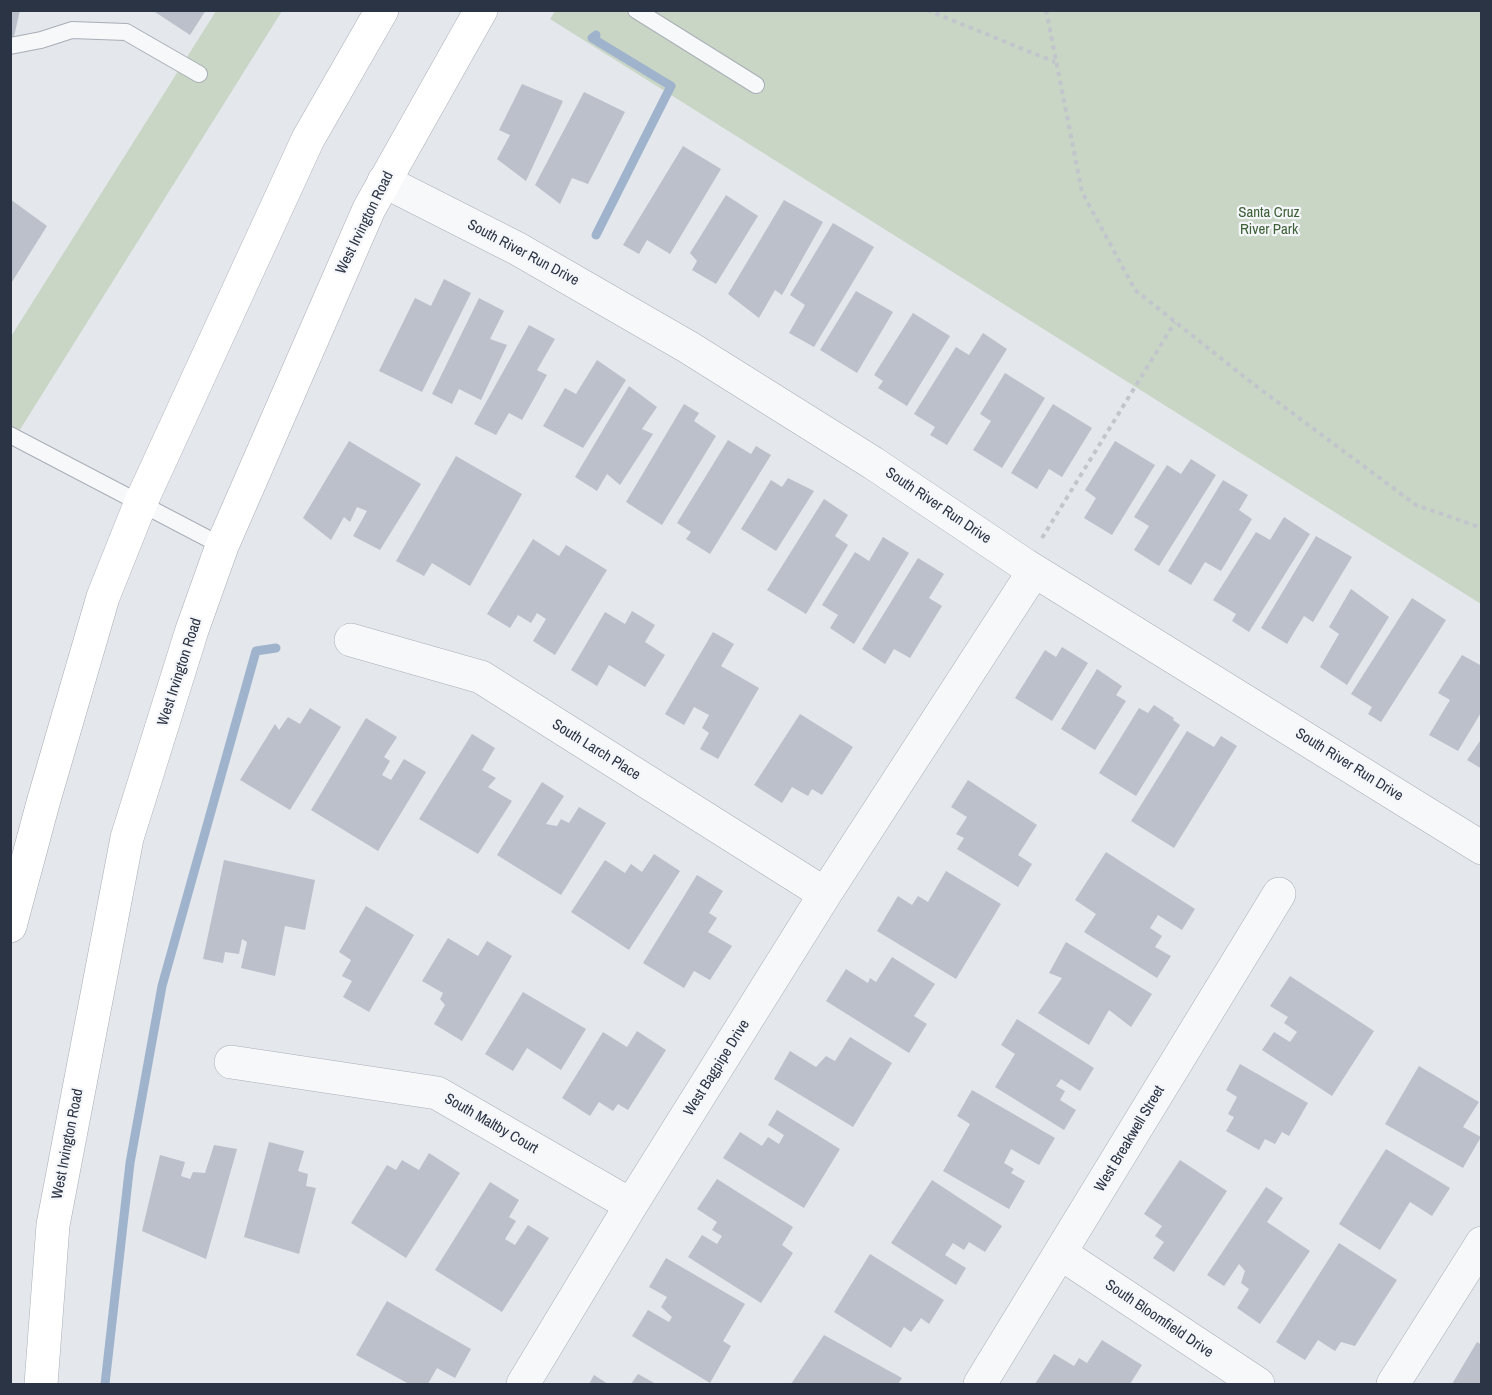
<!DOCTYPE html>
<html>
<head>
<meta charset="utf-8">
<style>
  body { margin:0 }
  #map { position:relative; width:1492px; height:1395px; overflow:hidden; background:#e4e7ec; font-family:"Archivo Narrow",sans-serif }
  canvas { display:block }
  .frame { position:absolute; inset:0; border:12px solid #2b3445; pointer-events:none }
</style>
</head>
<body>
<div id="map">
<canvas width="1492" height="1395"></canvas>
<div class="frame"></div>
</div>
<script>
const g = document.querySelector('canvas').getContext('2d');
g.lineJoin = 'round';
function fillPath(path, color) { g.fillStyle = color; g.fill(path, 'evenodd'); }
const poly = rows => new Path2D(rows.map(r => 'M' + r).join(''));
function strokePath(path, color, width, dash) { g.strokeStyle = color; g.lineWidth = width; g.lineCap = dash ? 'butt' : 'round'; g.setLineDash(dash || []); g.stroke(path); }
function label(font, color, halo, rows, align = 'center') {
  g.font = font + ' "Archivo Narrow",sans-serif'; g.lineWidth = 4.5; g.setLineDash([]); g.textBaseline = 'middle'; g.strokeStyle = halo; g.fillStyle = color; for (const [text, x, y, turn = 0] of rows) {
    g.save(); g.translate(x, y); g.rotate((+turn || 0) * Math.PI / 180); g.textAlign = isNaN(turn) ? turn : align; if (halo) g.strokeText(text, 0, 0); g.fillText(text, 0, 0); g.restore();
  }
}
fillPath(poly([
  [556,10,1481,11,1481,604,550,19],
  [216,11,282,11,11,444,10,338]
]), '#c9d6c5');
strokePath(poly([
  [596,35,592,38,671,86,596,235],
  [105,1384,130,1163,162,986,256,651,276,648]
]), '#9fb4cc', 9);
fillPath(poly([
  [10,10,20,10,13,41,10,40],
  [152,10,206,10,190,35],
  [522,84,563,101,526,181,497,159,510,135,499,130],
  [584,92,625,112,588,184,572,178,560,204,535,185],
  [683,146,721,169,670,254,647,240,639,254,623,245],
  [726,195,758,216,716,284,692,270,697,261,690,253],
  [10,199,47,226,10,285],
  [784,200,823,222,782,295,775,290,759,318,728,294],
  [833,223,874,247,814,347,789,333,805,305,790,295],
  [444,279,471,293,422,392,379,371,415,298,431,306],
  [856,291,893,312,857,373,820,350],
  [479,298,504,311,490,339,507,345,481,400,459,389,452,404,432,394],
  [913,313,950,336,907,406,878,388,883,381,874,375],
  [529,325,555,339,537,370,547,375,522,420,509,413,496,435,474,424],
  [983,333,1007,349,947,445,930,435,935,427,914,414,956,347,969,355],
  [597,360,626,380,583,448,543,426,565,388,576,394],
  [1005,373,1045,398,1002,468,973,450,991,421,980,414],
  [629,386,657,407,642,429,653,434,620,485,607,474,597,491,575,477],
  [684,404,699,413,694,421,716,436,662,525,626,502],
  [1053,404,1092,428,1062,477,1049,469,1037,489,1011,473],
  [728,440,751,454,756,446,771,455,710,554,686,539,691,532,677,523],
  [349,441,421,484,380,550,353,536,367,511,357,507,350,522,344,517,331,540,303,518],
  [1115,441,1155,465,1112,535,1084,518,1096,498,1085,490],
  [456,456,522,494,470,586,432,563,424,576,396,561],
  [1191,459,1216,475,1159,566,1134,550,1149,526,1134,517,1167,465,1181,474],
  [788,478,814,491,776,551,741,529,771,480,782,487],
  [1223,480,1248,495,1239,510,1252,519,1221,571,1205,562,1191,585,1168,571],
  [824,499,848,515,835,536,848,545,806,614,767,590],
  [1284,517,1310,534,1249,632,1232,621,1236,614,1213,600,1256,532,1270,540],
  [1316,536,1352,557,1313,622,1304,616,1287,644,1261,628],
  [883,537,909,553,854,644,830,628,838,615,822,605,855,552,869,561],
  [533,539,559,556,566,545,607,570,555,655,533,641,546,619,537,613,531,623,518,615,510,628,487,614],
  [918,558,944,574,929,598,942,606,910,658,894,649,885,664,862,649],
  [1351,589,1389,617,1347,685,1320,667,1339,634,1329,627],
  [1412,598,1446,620,1381,722,1368,714,1372,707,1351,694],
  [632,611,655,625,645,642,665,655,645,687,609,665,597,686,571,670,605,612,625,624],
  [713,632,734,644,721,666,759,688,718,759,700,749,709,733,702,728,709,715,694,707,684,725,665,714],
  [1062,647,1088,663,1052,721,1015,698,1045,650,1056,657],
  [1462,655,1482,666,1482,711,1458,751,1429,735,1450,700,1438,693],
  [1097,669,1122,686,1116,695,1126,701,1095,750,1061,729],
  [1154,705,1174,718,1173,720,1180,725,1136,796,1099,773,1139,708,1148,713],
  [310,708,341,727,290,810,240,780,275,724,279,730,288,717,300,724],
  [800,714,853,747,822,795,812,789,808,796,792,787,782,803,754,785],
  [366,718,397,737,384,757,390,761,382,775,391,780,404,759,426,772,378,851,311,810],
  [1187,731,1214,747,1221,736,1237,746,1174,848,1131,821],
  [472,734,495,748,482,770,496,778,488,787,512,801,478,854,419,819],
  [1482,738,1482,769,1467,760],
  [968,780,1037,825,1018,855,1032,864,1018,887,957,849,964,838,956,834,967,817,951,807],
  [542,782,564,796,546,824,557,826,561,819,569,823,579,807,606,823,561,895,497,855],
  [1106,852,1195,909,1182,930,1158,915,1150,928,1162,936,1155,947,1171,956,1157,978,1084,932,1096,914,1075,900],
  [654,854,680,871,629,950,571,912,605,860,625,873,631,864,642,872],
  [224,860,315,880,305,930,285,926,275,976,241,968,247,942,242,939,239,954,225,952,223,963,203,959],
  [946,871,1001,904,956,979,877,931,898,896,912,905,918,896,928,902],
  [697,875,723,891,709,913,717,918,708,932,732,946,710,980,694,971,684,988,643,963],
  [366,906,414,935,369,1012,343,997,352,981,342,976,351,960,339,952],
  [448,938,478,956,487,941,512,956,462,1041,434,1024,445,1005,440,999,443,993,422,981],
  [1066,942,1152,994,1131,1027,1109,1010,1089,1045,1038,1013,1062,978,1049,973],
  [892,957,935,984,914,1016,927,1024,909,1053,826,1001,846,969,868,983,870,978,876,982],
  [1290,976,1374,1031,1332,1096,1262,1050,1274,1032,1290,1042,1297,1032,1284,1023,1288,1017,1270,1006],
  [523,992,586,1029,561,1070,527,1048,513,1071,485,1054],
  [1017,1019,1094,1068,1080,1091,1061,1079,1056,1086,1065,1091,1060,1100,1076,1110,1064,1130,995,1087,1015,1054,1001,1045],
  [637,1031,666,1050,628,1110,618,1104,613,1111,599,1102,590,1116,562,1098,603,1032,627,1047],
  [850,1037,892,1063,853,1127,774,1079,790,1051,816,1067,826,1056,835,1061],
  [1240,1064,1308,1103,1289,1136,1282,1132,1275,1144,1265,1139,1259,1150,1226,1131,1234,1117,1228,1114,1237,1097,1226,1090],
  [1419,1066,1479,1102,1463,1127,1481,1137,1463,1168,1385,1124],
  [972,1090,1055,1138,1039,1165,1011,1149,1004,1163,1014,1169,1011,1173,1025,1181,1009,1209,943,1171,970,1124,957,1116],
  [777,1110,840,1149,804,1208,723,1158,740,1132,762,1146,768,1137,779,1144,784,1135,768,1125],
  [269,1142,304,1151,298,1171,308,1174,306,1186,316,1188,299,1254,244,1237],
  [214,1145,237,1149,206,1259,142,1231,160,1155,185,1162,181,1176,190,1179,193,1172,205,1173],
  [1386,1149,1450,1188,1432,1216,1410,1202,1380,1250,1339,1224],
  [429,1153,460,1173,406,1258,351,1223,387,1165,396,1170,402,1160,419,1170],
  [1180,1160,1227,1191,1174,1272,1153,1258,1164,1242,1155,1236,1162,1226,1144,1214],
  [717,1179,793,1227,782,1245,793,1253,761,1303,688,1257,702,1235,717,1244,722,1236,712,1230,717,1222,697,1209],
  [932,1180,1002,1226,985,1252,969,1242,964,1250,953,1243,945,1255,966,1268,956,1285,891,1243],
  [490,1182,519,1200,509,1217,516,1221,505,1239,515,1245,528,1225,549,1238,502,1312,435,1270],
  [1266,1187,1283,1198,1267,1222,1310,1251,1260,1324,1237,1308,1249,1289,1241,1283,1245,1271,1239,1264,1224,1286,1207,1275],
  [1339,1243,1397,1280,1355,1346,1341,1342,1335,1351,1318,1340,1305,1360,1276,1342],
  [870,1254,944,1300,929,1324,921,1318,911,1332,904,1327,891,1348,834,1312],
  [666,1258,745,1304,723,1341,731,1346,710,1383,632,1336,648,1310,669,1322,672,1317,661,1307,667,1297,649,1287],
  [387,1301,471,1349,455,1378,437,1368,428,1384,409,1384,356,1355],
  [824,1335,902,1378,898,1384,791,1384],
  [1102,1340,1142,1365,1130,1384,1035,1384,1054,1354,1074,1366,1079,1358,1087,1363],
  [1477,1342,1482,1345,1482,1384,1452,1384],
  [638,1374,656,1384,631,1384],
  [594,1375,608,1384,589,1384]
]), '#bbc0ca');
const service = poly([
  [636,10,756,85],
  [10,46,41,40,72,30,126,32,199,74],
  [10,435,222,546]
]);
const minor = poly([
  [384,181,518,249,688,347,873,463,1025,565,1482,848],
  [351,640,481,677,825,894],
  [231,1062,437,1093,631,1205],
  [1060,1253,1258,1384],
  [523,1384,631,1205,825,894,1034,571],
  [980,1384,1279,894],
  [1393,1384,1482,1243]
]);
const secondary = poly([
  [10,926,43,803,103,597,141,502,308,139,382,10],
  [41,1384,53,1225,127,838,192,630,222,546,369,209,481,10]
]);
strokePath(service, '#a9aeb7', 18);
strokePath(minor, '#a9aeb7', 34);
strokePath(secondary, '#a9aeb7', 34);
strokePath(poly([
  [927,10,1055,62],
  [1046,10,1082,192,1135,290,1252,383,1416,505,1482,528],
  [1042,538,1175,322]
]), '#c2c5cb', 4, [4.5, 4.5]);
strokePath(service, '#f7f8fa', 16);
strokePath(minor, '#f7f8fa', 33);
strokePath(secondary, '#fff', 33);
label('15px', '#3f6138', '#f4f6f9', [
  ["Santa Cruz",1269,213],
  ["River Park",1269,230]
]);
label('15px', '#2b3445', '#f4f6f9', [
  ["West Irvington Road",365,223,-64],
  ["South River Run Drive",523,253,28],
  ["South River Run Drive",938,506,34],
  ["West Irvington Road",180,672,-72],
  ["South Larch Place",596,750,32],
  ["South River Run Drive",1349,765,32],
  ["West Bagpipe Drive",717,1068,-58],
  ["South Maltby Court",491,1124,30],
  ["West Breakwell Street",1130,1139,-59],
  ["West Irvington Road",68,1144,-79],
  ["South Bloomfield Drive",1159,1319,34]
]);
</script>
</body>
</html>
